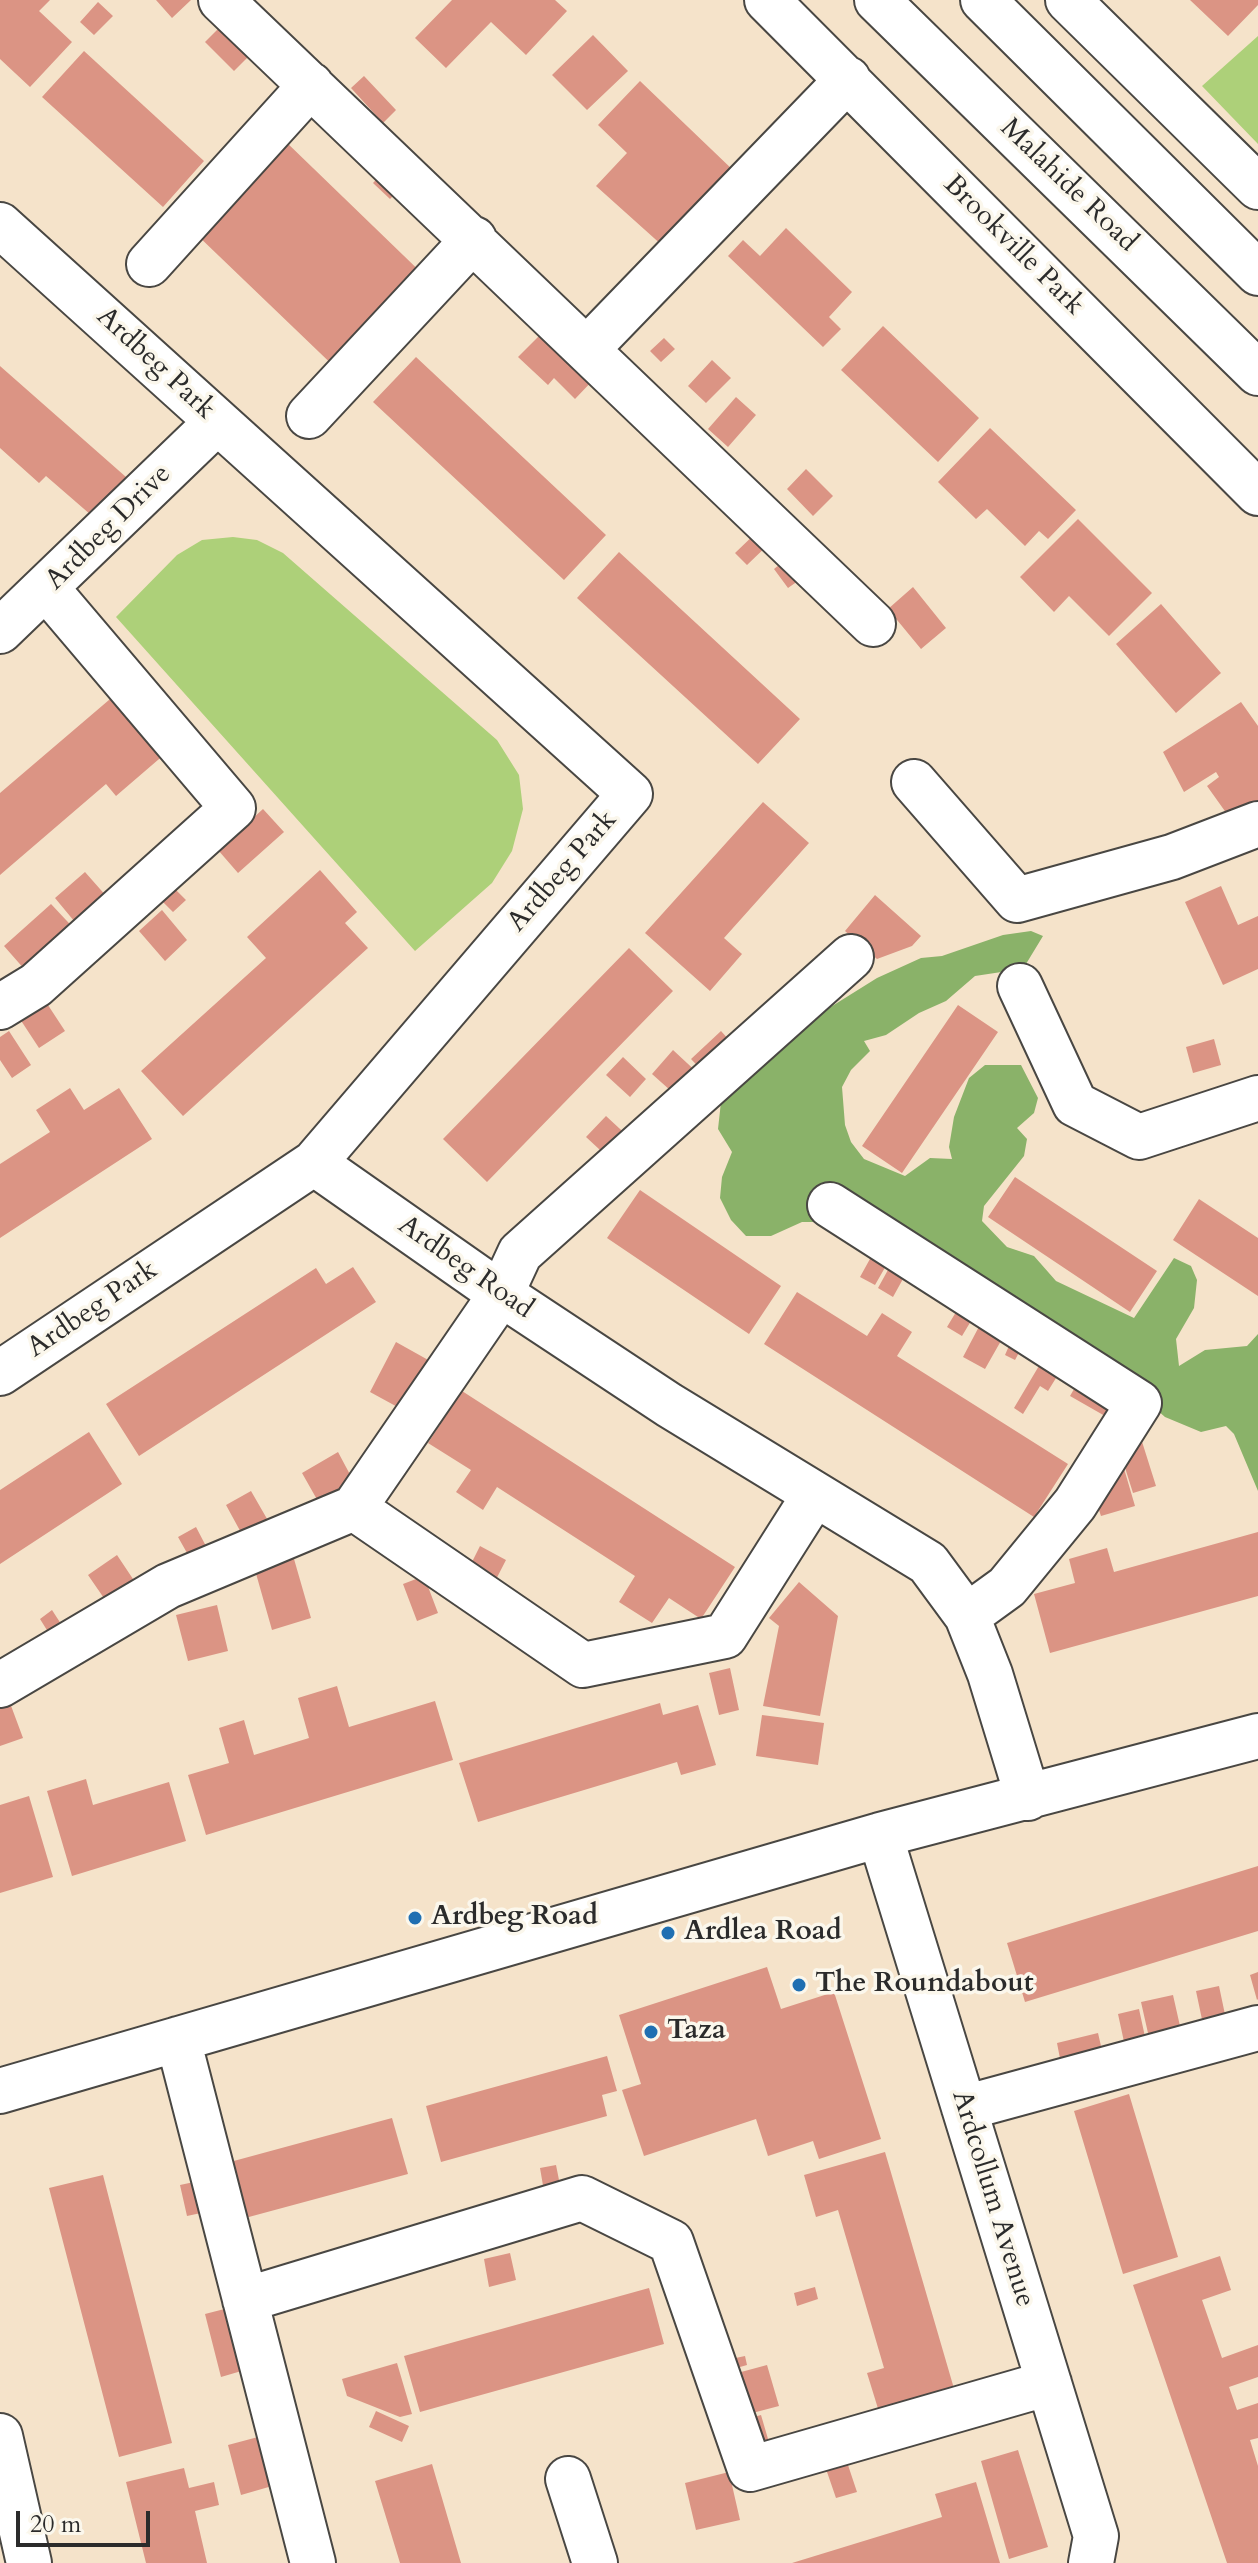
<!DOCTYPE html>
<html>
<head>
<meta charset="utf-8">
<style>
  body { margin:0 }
  #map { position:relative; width:1258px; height:2563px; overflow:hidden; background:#f5e3ca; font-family:Cardo,serif }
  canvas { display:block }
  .scale { position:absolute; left:16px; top:2511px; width:134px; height:36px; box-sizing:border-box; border:4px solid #2b2b2b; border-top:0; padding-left:10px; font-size:24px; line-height:28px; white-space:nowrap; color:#2b2b2b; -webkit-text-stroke:6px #fbf7ec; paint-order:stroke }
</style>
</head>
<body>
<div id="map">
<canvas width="1258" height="2563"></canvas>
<div class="scale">20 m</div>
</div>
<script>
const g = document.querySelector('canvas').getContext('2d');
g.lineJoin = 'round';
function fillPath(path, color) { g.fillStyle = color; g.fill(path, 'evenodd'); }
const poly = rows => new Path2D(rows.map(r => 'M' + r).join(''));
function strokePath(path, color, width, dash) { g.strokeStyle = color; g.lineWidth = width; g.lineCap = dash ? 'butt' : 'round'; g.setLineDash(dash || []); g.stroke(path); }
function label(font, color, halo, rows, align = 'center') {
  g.font = font + ' Cardo,serif'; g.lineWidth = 7; g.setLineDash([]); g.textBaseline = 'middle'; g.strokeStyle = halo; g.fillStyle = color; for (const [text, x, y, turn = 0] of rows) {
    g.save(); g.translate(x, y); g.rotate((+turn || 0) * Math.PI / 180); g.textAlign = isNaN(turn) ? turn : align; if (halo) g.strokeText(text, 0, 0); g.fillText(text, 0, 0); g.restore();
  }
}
fillPath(poly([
  [1258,36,1258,144,1202,86],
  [233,537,257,540,283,553,497,740,519,775,523,809,512,851,492,883,415,951,116,617,177,555,202,540]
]), '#add079');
fillPath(poly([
  [1031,931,1043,936,1026,964,1008,971,975,976,946,1001,919,1013,886,1035,864,1041,870,1051,851,1070,842,1087,845,1125,851,1142,864,1159,905,1176,930,1158,952,1159,949,1147,954,1117,969,1078,985,1065,1021,1065,1038,1098,1034,1113,1017,1128,1027,1139,1024,1156,984,1206,982,1221,1007,1247,1034,1256,1056,1281,1134,1318,1174,1258,1191,1266,1197,1280,1194,1308,1176,1339,1179,1366,1205,1350,1247,1346,1258,1334,1258,1491,1234,1434,1226,1426,1201,1432,1165,1417,1133,1389,832,1222,802,1222,771,1236,746,1236,731,1220,720,1198,722,1177,732,1152,718,1129,721,1102,813,1018,877,978,921,958,942,956,1003,935]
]), '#8ab269');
fillPath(poly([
  [0,0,50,0,39,11,72,42,30,87,0,59],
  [156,0,191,0,172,18],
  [452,0,555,0,567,11,526,55,491,22,446,68,415,38],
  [1190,0,1258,0,1258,5,1228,36],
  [98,2,113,16,94,35,80,22],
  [228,19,257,48,234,71,205,42],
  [593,35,628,71,587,110,552,75],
  [84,51,204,161,163,207,42,97],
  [364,76,396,110,383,123,351,88],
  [640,81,735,172,664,247,596,186,627,153,598,125],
  [283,139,433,284,344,376,194,232],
  [390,165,407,182,390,199,373,183],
  [786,228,852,292,829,317,841,329,823,347,728,256,743,240,760,256],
  [549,326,596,377,575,399,554,378,548,385,518,357],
  [883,326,979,418,938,462,841,370],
  [664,338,675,349,661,362,650,351],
  [416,357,606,535,564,580,373,402],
  [712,360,731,378,706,403,688,386],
  [0,366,126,477,91,515,46,476,39,483,0,448],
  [736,397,756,415,728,447,708,429],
  [990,428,1076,510,1048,539,1039,531,1025,546,987,509,976,519,938,482],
  [806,469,833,496,813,516,787,489],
  [1078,519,1152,593,1109,636,1069,596,1054,612,1020,577],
  [760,529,772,541,747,565,735,553],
  [619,552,800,719,758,764,577,598],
  [790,556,805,576,788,588,774,569],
  [913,587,946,628,921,649,888,609],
  [1161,604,1221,673,1176,713,1116,644],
  [123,688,173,747,116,796,106,784,0,875,0,793],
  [1241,702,1258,726,1258,802,1232,821,1207,786,1219,777,1216,772,1184,792,1163,752],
  [763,802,809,843,724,938,742,954,710,991,645,933],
  [263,809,284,832,238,873,218,850],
  [320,870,357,912,345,923,368,948,183,1116,141,1071,266,958,247,937],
  [85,872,115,906,84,933,55,898],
  [1221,886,1238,925,1258,916,1258,969,1223,985,1185,902],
  [174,888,186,900,173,912,162,901],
  [875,895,921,936,912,946,877,959,845,931],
  [51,904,81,936,33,979,4,946],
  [162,910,187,940,165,961,139,931],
  [629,948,673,991,487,1182,443,1139],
  [44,999,65,1031,39,1048,18,1016],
  [958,1005,998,1032,902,1173,862,1146],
  [9,1031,31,1065,12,1078,0,1060,0,1037],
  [721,1031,739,1051,709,1078,691,1059],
  [1214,1039,1221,1065,1193,1073,1186,1047],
  [673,1050,701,1076,680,1099,652,1074],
  [623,1057,646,1079,630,1097,606,1075],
  [70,1088,84,1110,119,1088,152,1139,0,1238,0,1164,50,1132,36,1110],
  [606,1116,633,1141,613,1162,586,1137],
  [1015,1177,1157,1271,1130,1312,988,1217],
  [640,1190,781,1286,749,1334,607,1238],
  [1199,1199,1258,1238,1258,1296,1173,1240],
  [876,1248,891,1257,875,1285,860,1277],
  [894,1259,909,1268,893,1297,878,1288],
  [353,1267,376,1302,139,1456,106,1404,316,1268,326,1284],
  [797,1292,867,1336,882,1313,912,1332,897,1356,1068,1464,1034,1517,764,1344],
  [962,1302,977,1311,962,1336,947,1327],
  [983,1319,1006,1332,985,1369,963,1357],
  [1012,1339,1023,1345,1015,1360,1005,1355],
  [396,1342,430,1361,414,1416,370,1392],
  [1046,1354,1064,1365,1048,1391,1040,1386,1023,1414,1014,1408],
  [1081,1377,1113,1396,1105,1416,1070,1396],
  [462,1391,735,1567,701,1619,669,1598,652,1623,619,1602,635,1576,497,1487,483,1510,456,1492,471,1470,428,1443],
  [1138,1429,1156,1486,1133,1493,1121,1455],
  [89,1432,122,1484,0,1564,0,1490],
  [338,1452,354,1482,319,1503,302,1473],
  [1120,1455,1135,1506,1101,1516,1094,1495],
  [251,1491,270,1524,244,1538,226,1505],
  [196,1527,208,1550,191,1560,178,1537],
  [1258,1532,1258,1596,1050,1653,1034,1594,1075,1583,1069,1559,1107,1548,1114,1572],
  [480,1546,506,1560,490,1591,464,1578],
  [292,1552,311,1618,272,1630,253,1563],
  [117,1555,137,1585,108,1604,88,1575],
  [424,1576,438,1613,417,1621,403,1584],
  [799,1582,838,1616,820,1716,763,1706,779,1626,769,1618],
  [217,1605,228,1651,188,1661,176,1615],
  [52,1610,63,1627,50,1635,40,1619],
  [730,1668,739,1710,719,1715,709,1673],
  [337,1686,349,1727,435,1701,453,1760,206,1835,188,1775,229,1763,219,1728,244,1720,254,1755,309,1738,298,1698],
  [10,1703,23,1738,0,1746,0,1709],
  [660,1703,663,1715,698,1705,716,1765,681,1775,677,1762,478,1822,459,1763],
  [762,1715,824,1723,818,1765,756,1756],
  [86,1779,93,1805,169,1782,186,1841,72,1876,47,1791],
  [29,1796,53,1877,0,1893,0,1805],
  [1258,1866,1258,1931,1025,2002,1007,1943],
  [767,1967,781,2009,834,1992,881,2139,819,2159,813,2141,768,2156,756,2119,644,2156,622,2090,641,2084,619,2015],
  [1258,1972,1258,1999,1257,2000,1250,1975],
  [1219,1986,1227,2024,1204,2029,1196,1991],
  [1173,1995,1182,2035,1150,2042,1141,2002],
  [1139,2009,1147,2046,1126,2051,1118,2014],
  [1098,2033,1104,2059,1062,2069,1057,2043],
  [607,2056,617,2091,602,2095,607,2116,441,2162,426,2106],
  [1129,2094,1178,2257,1123,2274,1074,2111],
  [392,2118,408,2174,234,2221,219,2165],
  [885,2152,955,2392,880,2415,867,2373,884,2368,838,2210,816,2217,804,2175],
  [556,2165,563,2200,546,2203,540,2168],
  [103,2175,172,2443,119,2457,49,2188],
  [208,2179,215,2210,187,2216,180,2185],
  [510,2253,516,2280,489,2287,484,2259],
  [1220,2256,1231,2290,1202,2300,1222,2358,1258,2345,1258,2377,1229,2387,1237,2410,1258,2403,1258,2438,1250,2440,1258,2466,1258,2563,1227,2563,1133,2285],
  [815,2287,818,2299,797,2306,794,2293],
  [649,2288,664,2344,420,2412,404,2356],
  [240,2305,255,2367,221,2377,205,2314],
  [745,2356,747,2365,733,2369,731,2359],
  [397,2363,412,2414,400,2417,347,2396,342,2379],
  [767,2365,779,2406,741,2416,730,2375],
  [376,2411,409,2426,402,2442,369,2427],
  [761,2415,773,2456,739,2421],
  [273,2433,286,2482,241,2495,228,2445],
  [1018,2450,1048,2547,1009,2559,981,2461],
  [847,2462,857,2492,836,2498,826,2469],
  [432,2464,461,2563,400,2563,375,2481],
  [184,2468,189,2488,214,2482,219,2505,195,2511,207,2563,146,2563,126,2482],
  [729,2472,740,2520,696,2530,685,2483],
  [976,2482,1000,2563,792,2563,942,2517,935,2494]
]), '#db9484');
const minor = poly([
  [221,0,873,624],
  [767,0,1258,493],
  [1068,0,1258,187],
  [0,225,630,794,314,1163,0,1373],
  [149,264,311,85],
  [587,349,848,79],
  [309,416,474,239],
  [0,631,217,422],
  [914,782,1017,900,1172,857,1258,824],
  [1020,986,1075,1104,1139,1137,1258,1098],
  [0,1007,36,985,233,808,47,589],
  [314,1163,501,1294,669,1405,928,1563,967,1616,990,1674,1028,1798],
  [830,1205,1139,1403,1075,1504,1007,1587,967,1616],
  [354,1508,583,1665,725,1636,815,1494],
  [0,1685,168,1586,354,1508,501,1294,520,1253,851,957],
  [880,1835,1096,2536,1091,2563],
  [178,2039,313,2563],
  [0,2091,880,1835,1258,1736],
  [964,2108,1258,2028],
  [245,2300,582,2198,671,2242,750,2469,1049,2383],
  [0,2436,29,2563],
  [568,2479,595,2563]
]);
const major = poly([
  [877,0,1258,373],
  [983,0,1258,273]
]);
strokePath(minor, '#494743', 48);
strokePath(major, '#494743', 48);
strokePath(minor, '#fff', 44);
strokePath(major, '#fff', 44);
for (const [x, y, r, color] of [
  [415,1918,8,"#1f6fb2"],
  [668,1933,8,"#1f6fb2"],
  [799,1985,8,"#1f6fb2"],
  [651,2032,8,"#1f6fb2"]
]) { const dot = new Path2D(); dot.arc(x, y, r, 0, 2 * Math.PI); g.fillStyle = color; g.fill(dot); strokePath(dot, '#fbf7ec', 3); }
label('28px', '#2b2b2b', '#fbf7ec', [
  ["Malahide Road",1068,186,44],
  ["Brookville Park",1013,246,45],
  ["Ardbeg Park",155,364,43],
  ["Ardbeg Drive",109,528,-45],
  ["Ardbeg Park",563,872,-49],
  ["Ardbeg Road",465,1268,35],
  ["Ardbeg Park",93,1310,-34],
  ["Ardcollum Avenue",992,2199,73]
]);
label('bold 28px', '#2b2b2b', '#fbf7ec', [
  ["Ardbeg Road",431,1918],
  ["Ardlea Road",684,1933],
  ["The Roundabout",815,1985],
  ["Taza",667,2032]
], 'left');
</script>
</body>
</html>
